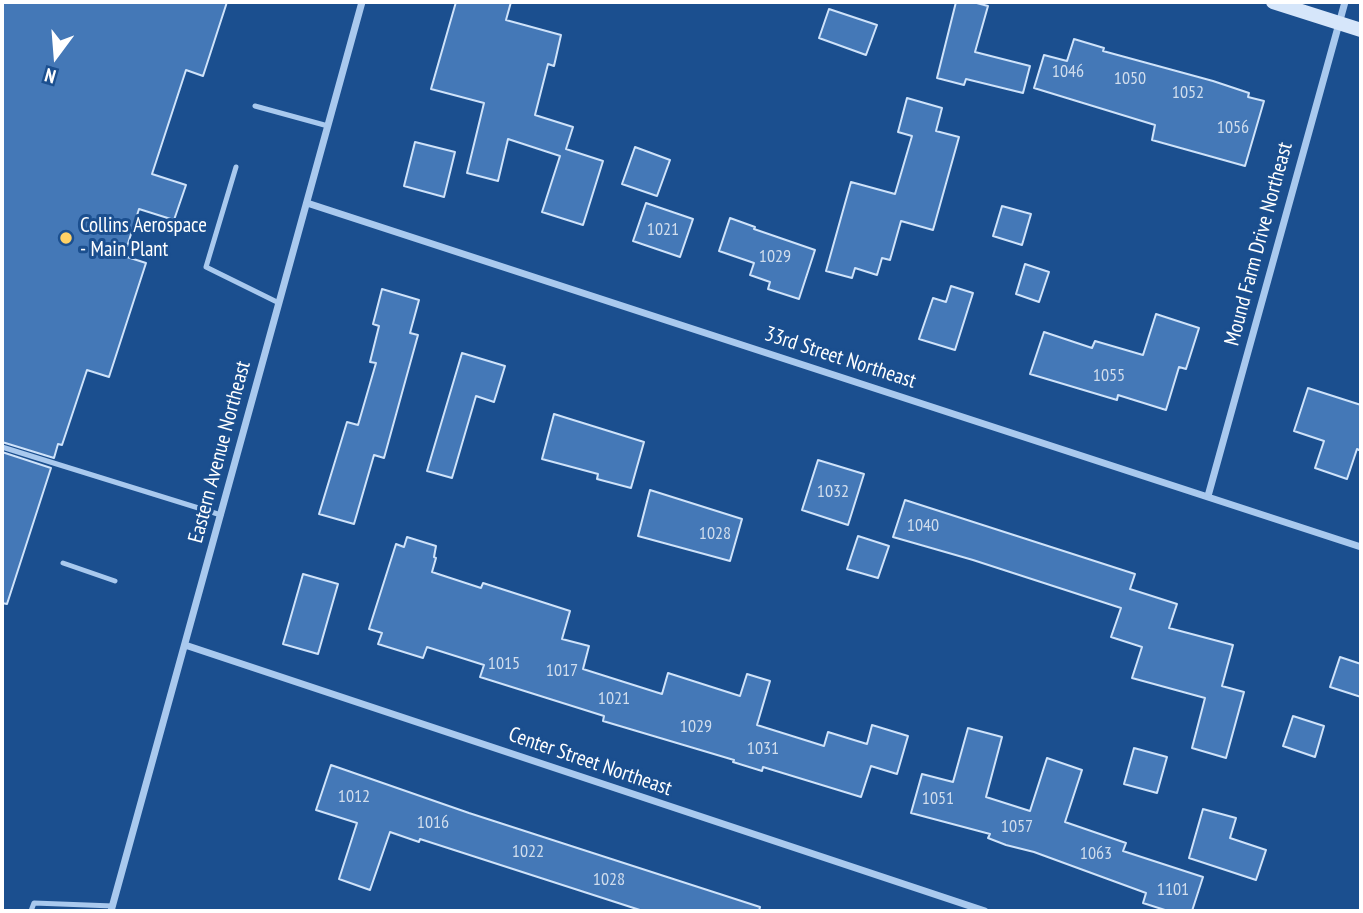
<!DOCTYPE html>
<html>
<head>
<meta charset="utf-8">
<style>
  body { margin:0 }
  #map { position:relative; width:1363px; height:913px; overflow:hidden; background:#1b4f8f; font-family:"PT Sans Narrow",sans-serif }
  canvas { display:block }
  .frame { position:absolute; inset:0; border:4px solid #fff; pointer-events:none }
  .north { position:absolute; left:21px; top:21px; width:70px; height:70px; -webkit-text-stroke:5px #1b4f8f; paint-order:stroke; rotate:196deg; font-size:19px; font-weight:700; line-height:28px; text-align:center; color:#fff }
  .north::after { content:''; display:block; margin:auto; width:24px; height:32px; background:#fff; clip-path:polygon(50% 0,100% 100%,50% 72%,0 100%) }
</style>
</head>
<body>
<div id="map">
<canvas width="1363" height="913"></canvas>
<div class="frame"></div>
<div class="north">N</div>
</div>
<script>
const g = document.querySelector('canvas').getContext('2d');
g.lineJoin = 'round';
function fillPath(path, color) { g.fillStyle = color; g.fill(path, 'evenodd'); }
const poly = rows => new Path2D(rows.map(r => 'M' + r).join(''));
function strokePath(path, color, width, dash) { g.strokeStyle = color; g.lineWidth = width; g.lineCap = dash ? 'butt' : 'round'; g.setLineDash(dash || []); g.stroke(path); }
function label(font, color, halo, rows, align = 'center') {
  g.font = font + ' "PT Sans Narrow",sans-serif'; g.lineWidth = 6; g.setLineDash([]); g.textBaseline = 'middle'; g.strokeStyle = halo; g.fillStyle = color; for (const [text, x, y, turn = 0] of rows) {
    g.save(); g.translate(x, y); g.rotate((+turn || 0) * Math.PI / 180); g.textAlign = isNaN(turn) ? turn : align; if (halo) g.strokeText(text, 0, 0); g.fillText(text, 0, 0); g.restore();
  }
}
const building = poly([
  [2,2,227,2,203,76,186,70,152,174,186,185,174,220,139,209,124,256,146,263,109,377,87,370,62,445,58,444,54,458,2,442,2,2],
  [456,2,511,2,506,20,561,35,554,66,548,64,535,115,573,127,566,149,603,161,583,225,542,212,560,156,508,139,498,181,467,173,484,103,431,89,456,2],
  [956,2,973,2,988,6,975,52,1030,66,1023,93,966,79,964,85,937,78,956,2],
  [829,9,877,25,866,55,819,38,829,9],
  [1074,39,1104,48,1103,51,1213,81,1249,93,1248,97,1264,101,1245,166,1152,140,1155,125,1034,88,1044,55,1067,61,1074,39],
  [907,98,942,108,936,131,959,137,933,230,901,221,890,260,882,258,877,275,855,268,852,278,826,271,851,182,895,194,912,136,898,132,907,98],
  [415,142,455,152,444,197,404,186,415,142],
  [635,147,670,160,657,196,622,184,635,147],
  [646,203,693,219,680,257,633,241,646,203],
  [1002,206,1031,214,1022,245,993,236,1002,206],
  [730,218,755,227,754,229,815,250,799,299,768,289,770,282,750,275,754,263,719,251,730,218],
  [1025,264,1049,272,1039,302,1016,294,1025,264],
  [951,286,973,293,955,350,919,339,933,298,946,302,951,286],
  [382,289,419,300,410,333,418,335,384,458,374,455,354,524,319,514,347,422,358,425,376,363,370,362,379,326,373,324,382,289],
  [1156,314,1199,328,1186,369,1179,367,1166,410,1118,395,1117,400,1030,374,1044,332,1092,348,1095,341,1143,355,1156,314],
  [462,353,505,366,494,402,476,396,452,478,427,471,462,353],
  [1308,388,1361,405,1361,451,1357,449,1347,479,1315,468,1324,441,1294,431,1308,388],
  [554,414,644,442,631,488,597,479,598,474,542,459,554,414],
  [2,452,51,468,7,604,2,603,2,452],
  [818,460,864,474,848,525,802,510,818,460],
  [650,490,742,519,730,561,638,536,650,490],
  [905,500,1135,574,1130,589,1177,604,1169,628,1233,645,1222,686,1244,692,1226,758,1192,748,1205,698,1132,678,1142,647,1111,637,1121,608,973,560,893,537,905,500],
  [858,536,889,546,878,578,847,569,858,536],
  [407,537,436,546,434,557,436,558,432,572,481,588,483,583,570,611,562,639,589,646,583,669,662,694,668,673,740,696,747,674,770,681,757,725,824,746,828,732,867,744,872,725,908,736,897,774,871,766,861,797,763,767,762,771,733,762,734,760,603,721,604,716,480,677,484,665,427,647,423,658,378,644,382,633,369,629,396,544,404,547,407,537],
  [303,574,338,584,318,654,283,644,303,574],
  [1340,657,1361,664,1361,697,1330,687,1340,657],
  [1293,716,1324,726,1315,757,1283,746,1293,716],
  [968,728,1002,737,986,797,1030,811,1047,758,1082,770,1065,822,1126,843,1123,851,1203,877,1192,911,1168,911,1143,903,1146,893,1034,852,1006,845,988,838,990,834,911,813,922,774,953,782,968,728],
  [1134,748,1167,757,1157,793,1124,784,1134,748],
  [331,765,469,813,760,907,759,911,643,911,420,839,419,842,390,832,370,890,339,879,357,823,316,810,331,765],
  [1203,809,1236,818,1230,838,1266,850,1256,880,1189,858,1203,809]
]);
fillPath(building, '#4478b7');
strokePath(building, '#cfe3fa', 2);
strokePath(poly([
  [255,106,328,126],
  [236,167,206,267,279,303],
  [2,447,221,515],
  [63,563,115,581],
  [31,911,34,903,113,906]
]), '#a9c9ee', 5);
strokePath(poly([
  [307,203,1361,547],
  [1208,496,1345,2],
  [185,645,985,911],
  [111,911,362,2]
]), '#a9c9ee', 7);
strokePath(poly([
  [1273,2,1361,30]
]), '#d6e6fa', 14);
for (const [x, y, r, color] of [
  [66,238,7,"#ffd166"]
]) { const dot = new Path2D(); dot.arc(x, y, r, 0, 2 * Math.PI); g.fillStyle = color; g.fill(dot); strokePath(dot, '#1b4f8f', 2.5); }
label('18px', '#d0dded', null, [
  ["1046",1068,72],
  ["1050",1130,79],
  ["1052",1188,93],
  ["1056",1233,128],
  ["1021",663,230],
  ["1029",775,257],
  ["1055",1109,376],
  ["1032",833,492],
  ["1040",923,526],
  ["1028",715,534],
  ["1015",504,664],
  ["1017",562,671],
  ["1021",614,699],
  ["1029",696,727],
  ["1031",763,749],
  ["1012",354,797],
  ["1051",938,799],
  ["1016",433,823],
  ["1057",1017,827],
  ["1022",528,852],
  ["1063",1096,854],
  ["1028",609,880],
  ["1101",1173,890]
]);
label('21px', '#fff', '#1b4f8f', [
  ["Collins Aerospace",80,226],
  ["- Main Plant",80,250]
], 'left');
label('21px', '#fff', '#1b4f8f', [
  ["Mound Farm Drive Northeast",1259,244,-75],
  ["33rd Street Northeast",840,358,18],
  ["Eastern Avenue Northeast",220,452,-75],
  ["Center Street Northeast",590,762,19]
]);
</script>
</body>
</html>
